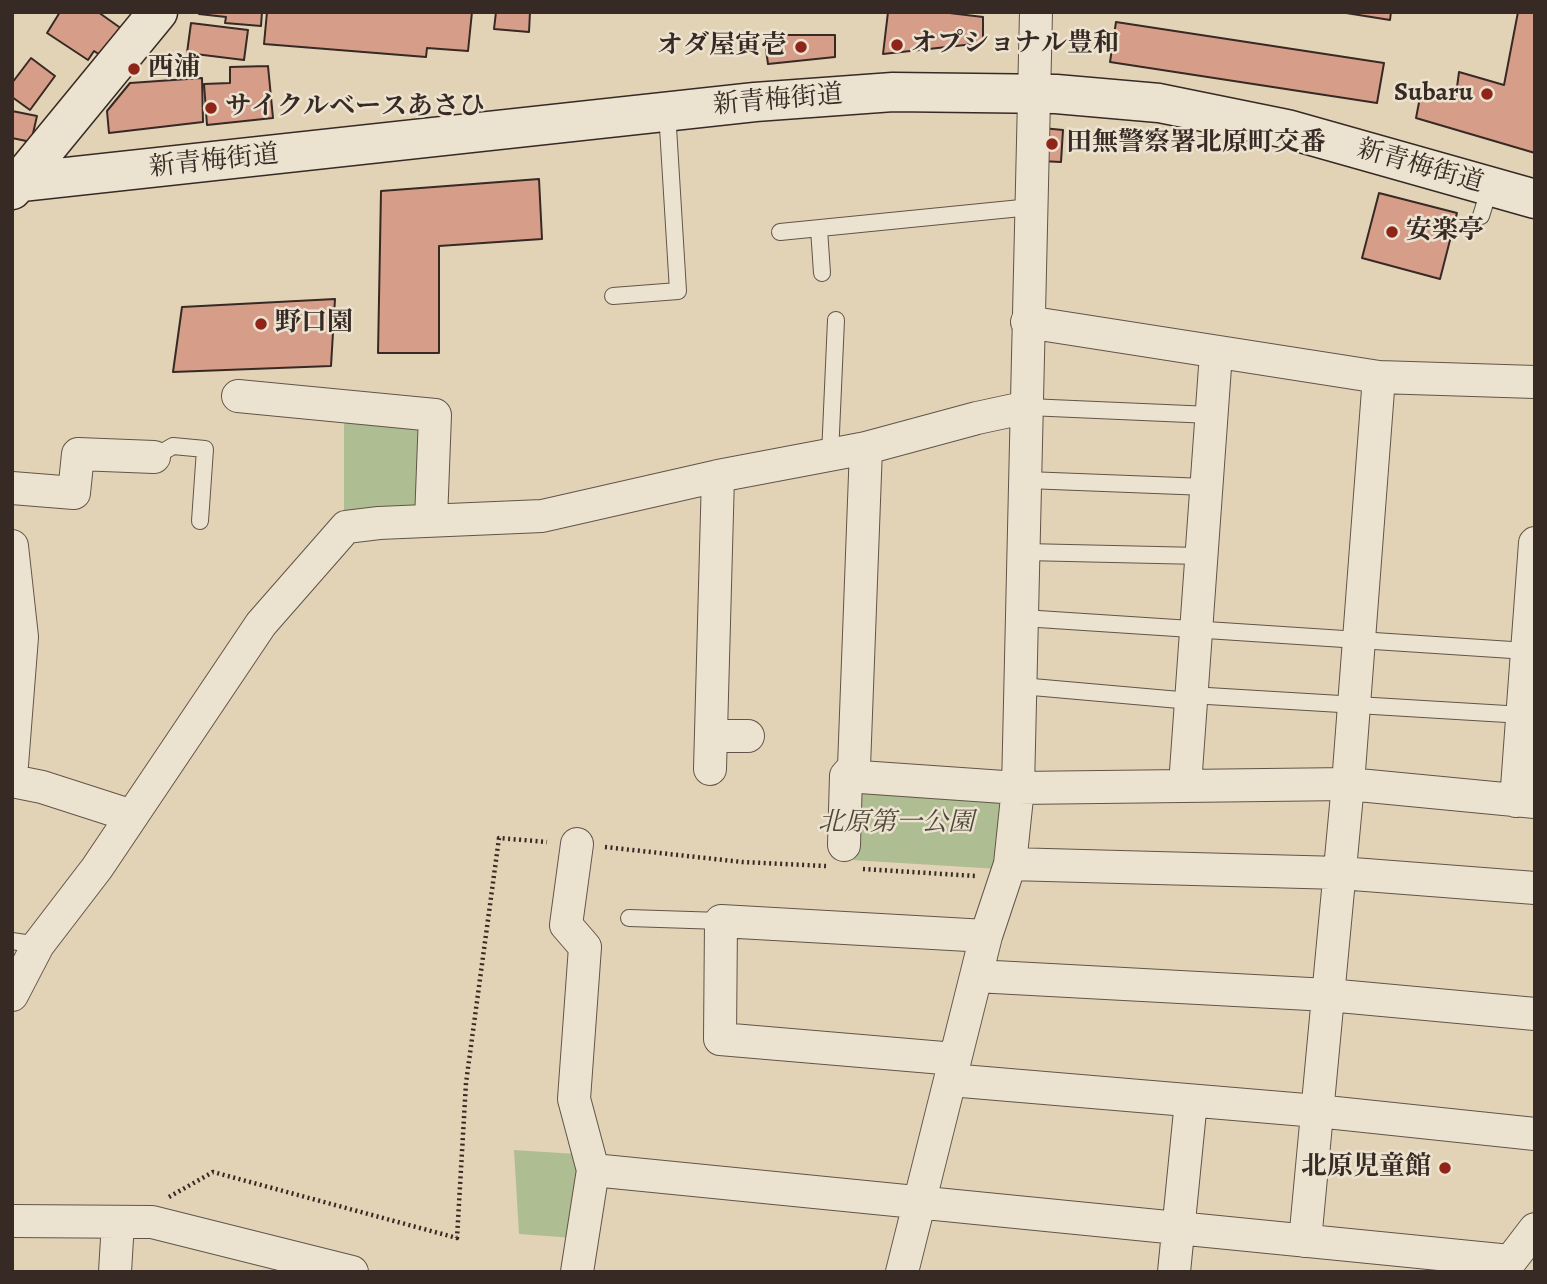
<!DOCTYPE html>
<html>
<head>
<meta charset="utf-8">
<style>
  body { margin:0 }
  #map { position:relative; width:1547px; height:1284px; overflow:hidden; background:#e2d3b7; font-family:Alegreya,serif }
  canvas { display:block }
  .frame { position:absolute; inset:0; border:14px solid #372a24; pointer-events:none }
</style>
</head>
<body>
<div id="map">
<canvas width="1547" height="1284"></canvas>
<div class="frame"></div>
</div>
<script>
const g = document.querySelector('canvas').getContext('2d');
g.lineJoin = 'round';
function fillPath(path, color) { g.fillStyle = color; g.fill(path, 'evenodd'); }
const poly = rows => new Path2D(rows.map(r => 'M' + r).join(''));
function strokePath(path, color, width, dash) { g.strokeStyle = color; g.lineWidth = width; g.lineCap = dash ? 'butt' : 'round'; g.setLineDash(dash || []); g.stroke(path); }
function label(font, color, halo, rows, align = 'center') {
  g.font = font + ' Alegreya,"Noto Serif JP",serif'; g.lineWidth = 5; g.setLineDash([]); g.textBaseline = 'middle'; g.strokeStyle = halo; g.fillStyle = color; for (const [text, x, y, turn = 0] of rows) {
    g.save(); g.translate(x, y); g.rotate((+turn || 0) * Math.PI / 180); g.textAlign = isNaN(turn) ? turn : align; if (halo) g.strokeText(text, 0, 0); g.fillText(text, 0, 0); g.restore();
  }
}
fillPath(poly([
  [344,422,418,430,416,516,344,522],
  [853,781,1015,795,999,869,851,860],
  [514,1150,576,1154,583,1169,574,1238,519,1234]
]), '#afbd92');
const building = poly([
  [60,12,98,12,122,29,103,57,94,51,88,60,47,33,60,12],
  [199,12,262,12,261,26,225,23,226,17,199,14,199,12],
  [267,12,472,12,468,51,427,48,426,57,264,44,267,12],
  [496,12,530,12,529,32,494,29,496,12],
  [888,12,941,12,983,17,983,43,883,54,888,12],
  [1340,12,1391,12,1390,20,1340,12],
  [1518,12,1535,12,1535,153,1416,118,1422,87,1456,95,1459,72,1504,85,1518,12],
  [1116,22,1384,63,1377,103,1110,62,1116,22],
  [191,23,248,30,244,60,187,53,191,23],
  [764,35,835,35,835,57,768,64,764,35],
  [31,58,55,76,30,110,12,97,12,83,31,58],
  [268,66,273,118,207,125,204,84,230,83,230,67,268,66],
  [202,78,203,122,109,133,107,111,130,83,202,78],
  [12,111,37,116,31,142,12,138,12,111],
  [1042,128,1063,130,1061,162,1040,161,1042,128],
  [539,179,542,239,439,246,439,353,378,353,381,191,539,179],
  [1379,193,1457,213,1440,279,1362,258,1379,193],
  [335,299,331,366,173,372,182,307,335,299]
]);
fillPath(building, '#d69d89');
strokePath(building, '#372a24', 2);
const lane = poly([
  [1481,216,1490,187],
  [819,229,822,273],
  [780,232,1031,207],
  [613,296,678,291,667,111],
  [1028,407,1211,415],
  [830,455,836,320],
  [154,457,173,446,205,449,200,521],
  [1027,480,1206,487],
  [1025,552,1201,556],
  [1023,618,1527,651],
  [1021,686,1191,701],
  [1191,695,1523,715],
  [629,918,721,921],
  [12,941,38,945]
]);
const street = poly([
  [1027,322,1379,377,1535,382],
  [238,396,435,415,431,520],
  [12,488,74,493,78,454,154,457],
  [12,546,22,637,12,765],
  [711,736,748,736],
  [710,769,718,476],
  [846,776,1018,788,1348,784,1535,802],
  [12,781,42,787,132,816],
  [1185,785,1216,353],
  [1516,801,1535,543],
  [577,844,566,925,585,947,574,1099,593,1170,577,1272],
  [844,845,846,776,854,767,866,448],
  [1010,864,1340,873,1535,888],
  [976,976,1328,995,1535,1014],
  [12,995,38,945,97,868,261,624,346,527,379,523,542,516,718,476,866,448,977,418,1028,407],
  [955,1059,720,1039,721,921,986,936],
  [950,1080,1317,1111,1535,1134],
  [593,1170,1510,1261],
  [12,1221,152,1222,352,1272],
  [1305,1241,1348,784,1379,377],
  [115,1272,118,1222],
  [902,1272,986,936,1010,864,1018,788,1036,12],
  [1174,1272,1191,1101],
  [1502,1272,1535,1229]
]);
const secondary = poly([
  [12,183,755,102,893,92,1056,94,1159,103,1287,129,1535,199],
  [12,190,158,12]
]);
strokePath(lane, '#625449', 18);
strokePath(street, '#625449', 34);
strokePath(secondary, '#372a24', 41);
strokePath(poly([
  [605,847,742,862,826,866],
  [863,869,976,876],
  [169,1197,213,1172,457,1238,466,1083,499,838,547,842]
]), '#372a24', 4.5, [2, 3.5]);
strokePath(lane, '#ece2d0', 16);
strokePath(street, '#ece2d0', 32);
strokePath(secondary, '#ece2d0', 38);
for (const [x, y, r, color] of [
  [897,45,7,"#8f2418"],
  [801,47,7,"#8f2418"],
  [134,69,7,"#8f2418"],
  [1487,94,7,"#8f2418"],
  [211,108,7,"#8f2418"],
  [1052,144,7,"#8f2418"],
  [1392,232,7,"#8f2418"],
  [261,324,7,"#8f2418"],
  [1445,1168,7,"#8f2418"]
]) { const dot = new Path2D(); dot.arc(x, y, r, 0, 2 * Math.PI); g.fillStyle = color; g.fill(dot); strokePath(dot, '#ece2d0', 2.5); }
label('bold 26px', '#372a24', '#ece2d0', [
  ["オプショナル豊和",911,45],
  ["オダ屋寅壱",787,47,"right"],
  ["西浦",148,69],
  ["Subaru",1473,94,"right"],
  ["サイクルベースあさひ",225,108],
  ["田無警察署北原町交番",1066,144],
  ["安楽亭",1406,232],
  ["野口園",275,324],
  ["北原児童館",1431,1168,"right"]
], 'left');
label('26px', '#372a24', '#ece2d0', [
  ["新青梅街道",778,101,-5],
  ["新青梅街道",214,162,-6],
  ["新青梅街道",1420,167,16]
]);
label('italic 26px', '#4f473a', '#ece2d0', [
  ["北原第一公園",896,824]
]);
</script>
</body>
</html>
